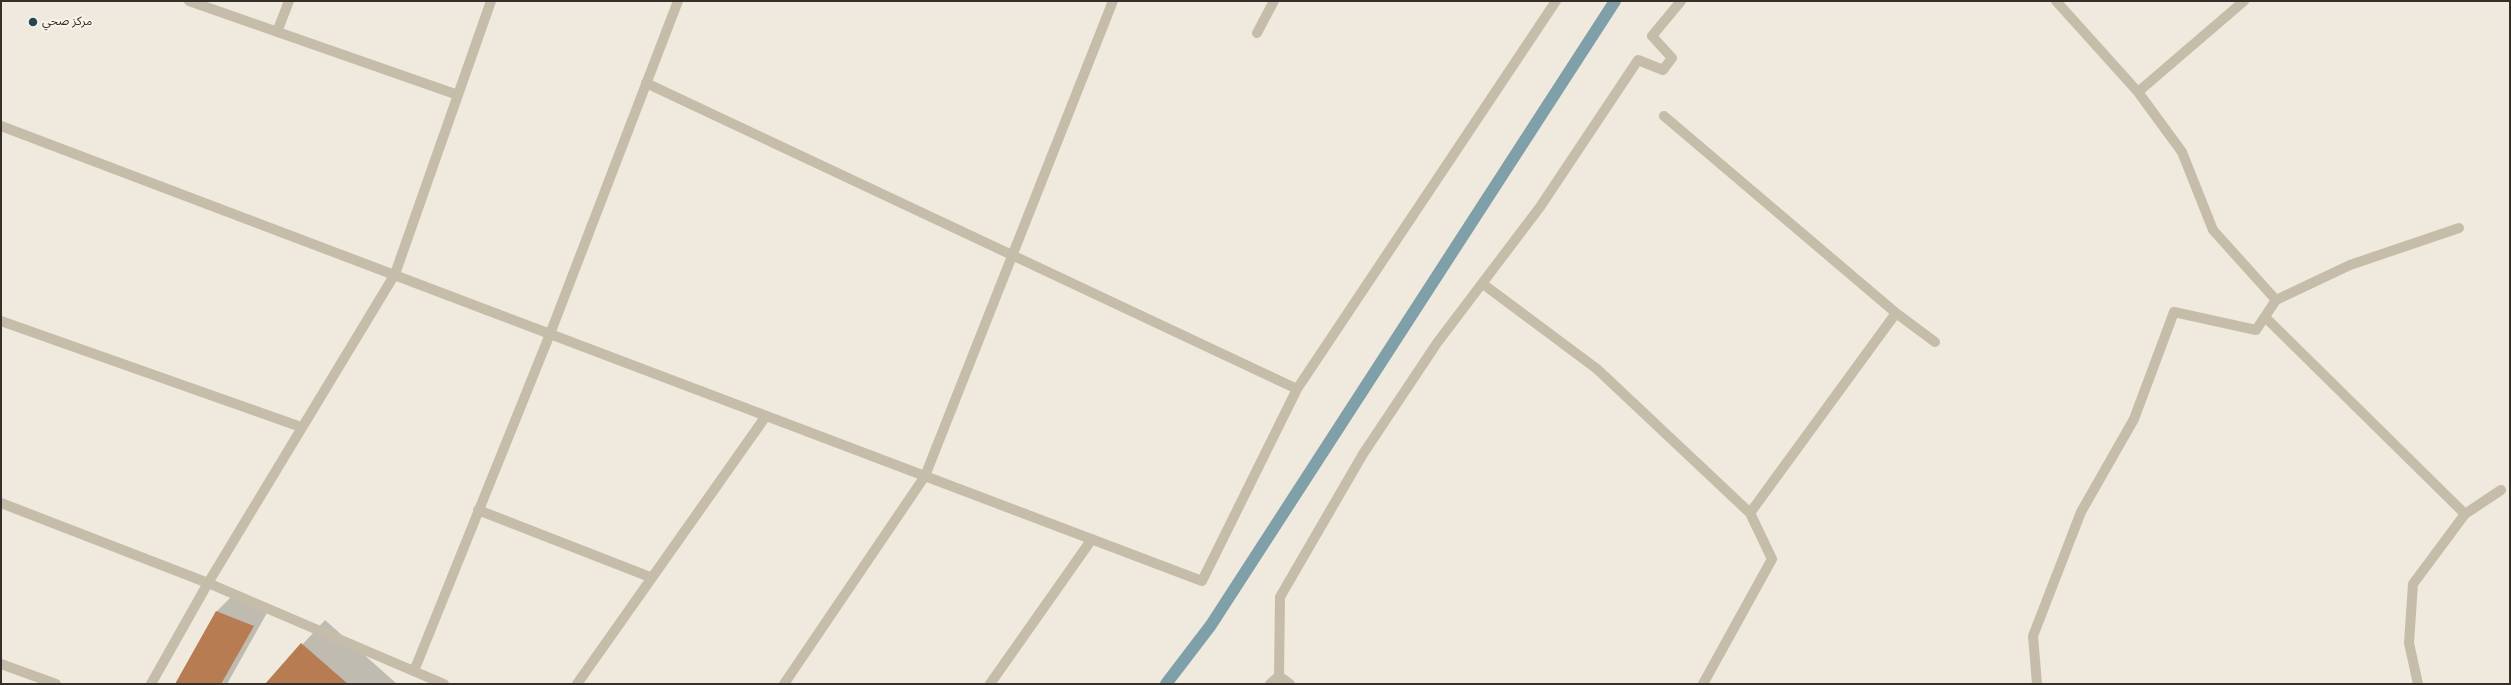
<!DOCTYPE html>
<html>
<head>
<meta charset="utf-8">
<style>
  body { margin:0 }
  #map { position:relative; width:2511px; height:685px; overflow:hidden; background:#efeadd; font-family:Signika,sans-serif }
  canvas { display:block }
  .frame { position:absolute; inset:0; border:2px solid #342f29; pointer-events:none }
</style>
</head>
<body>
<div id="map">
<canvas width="2511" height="685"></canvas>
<div class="frame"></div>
</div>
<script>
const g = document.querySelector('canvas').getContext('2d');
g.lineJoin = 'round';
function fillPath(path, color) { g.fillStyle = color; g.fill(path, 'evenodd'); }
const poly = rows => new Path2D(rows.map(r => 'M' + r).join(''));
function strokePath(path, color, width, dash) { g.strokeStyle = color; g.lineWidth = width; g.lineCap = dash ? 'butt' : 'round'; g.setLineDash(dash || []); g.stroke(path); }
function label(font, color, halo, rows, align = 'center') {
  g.font = font + ' Signika,"Noto Sans Arabic",sans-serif'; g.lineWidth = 4; g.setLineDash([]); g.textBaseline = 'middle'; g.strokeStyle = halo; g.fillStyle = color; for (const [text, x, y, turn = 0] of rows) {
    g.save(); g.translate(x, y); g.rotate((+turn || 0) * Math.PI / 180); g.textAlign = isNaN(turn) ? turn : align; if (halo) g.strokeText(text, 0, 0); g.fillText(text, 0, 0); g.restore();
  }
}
fillPath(poly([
  [231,597,268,611,227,684,176,684,216,612],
  [325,620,397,684,266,684]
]), '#0003');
strokePath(poly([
  [1166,684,1211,625,1615,1]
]), '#7fa0a9', 12);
fillPath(poly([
  [216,611,254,626,221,684,175,684],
  [301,643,348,684,265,684]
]), '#b87c53');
strokePath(poly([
  [189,1,458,95],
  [2056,1,2138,92,2182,152,2213,230,2276,300],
  [277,32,289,1],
  [1257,33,1274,1],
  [646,83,1297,389],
  [2138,92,2244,1],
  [1664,116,1896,313,1935,342],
  [1,126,1202,581,1297,389,1556,1],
  [1483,284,1597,369,1750,513,1772,559,1703,684],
  [2265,317,2465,514],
  [1,321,301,427],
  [1,503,208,583,444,684],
  [478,510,650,577],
  [1750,513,1896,313],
  [1,664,56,684],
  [414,671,550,334,678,1],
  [1279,676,1290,684],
  [151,684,208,583,395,274,491,1],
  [577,684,766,416],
  [784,684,925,476,1113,1],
  [990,684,1092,539],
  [1270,684,1279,676,1280,597,1363,454,1437,343,1540,207,1638,60,1663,70,1672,58,1652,36,1681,1],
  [2037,684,2033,636,2081,512,2134,419,2174,312,2256,330,2276,300,2350,265,2459,228],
  [2418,684,2409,643,2413,584,2465,514,2501,490]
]), '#c6bcaa', 10);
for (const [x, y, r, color] of [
  [33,22,5,"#234651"]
]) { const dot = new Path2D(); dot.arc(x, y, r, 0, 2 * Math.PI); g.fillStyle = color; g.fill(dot); strokePath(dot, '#f7f3e9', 1.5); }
label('12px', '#342f29', '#f7f3e9', [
  ["مركز صحي",42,22]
], 'left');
</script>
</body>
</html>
